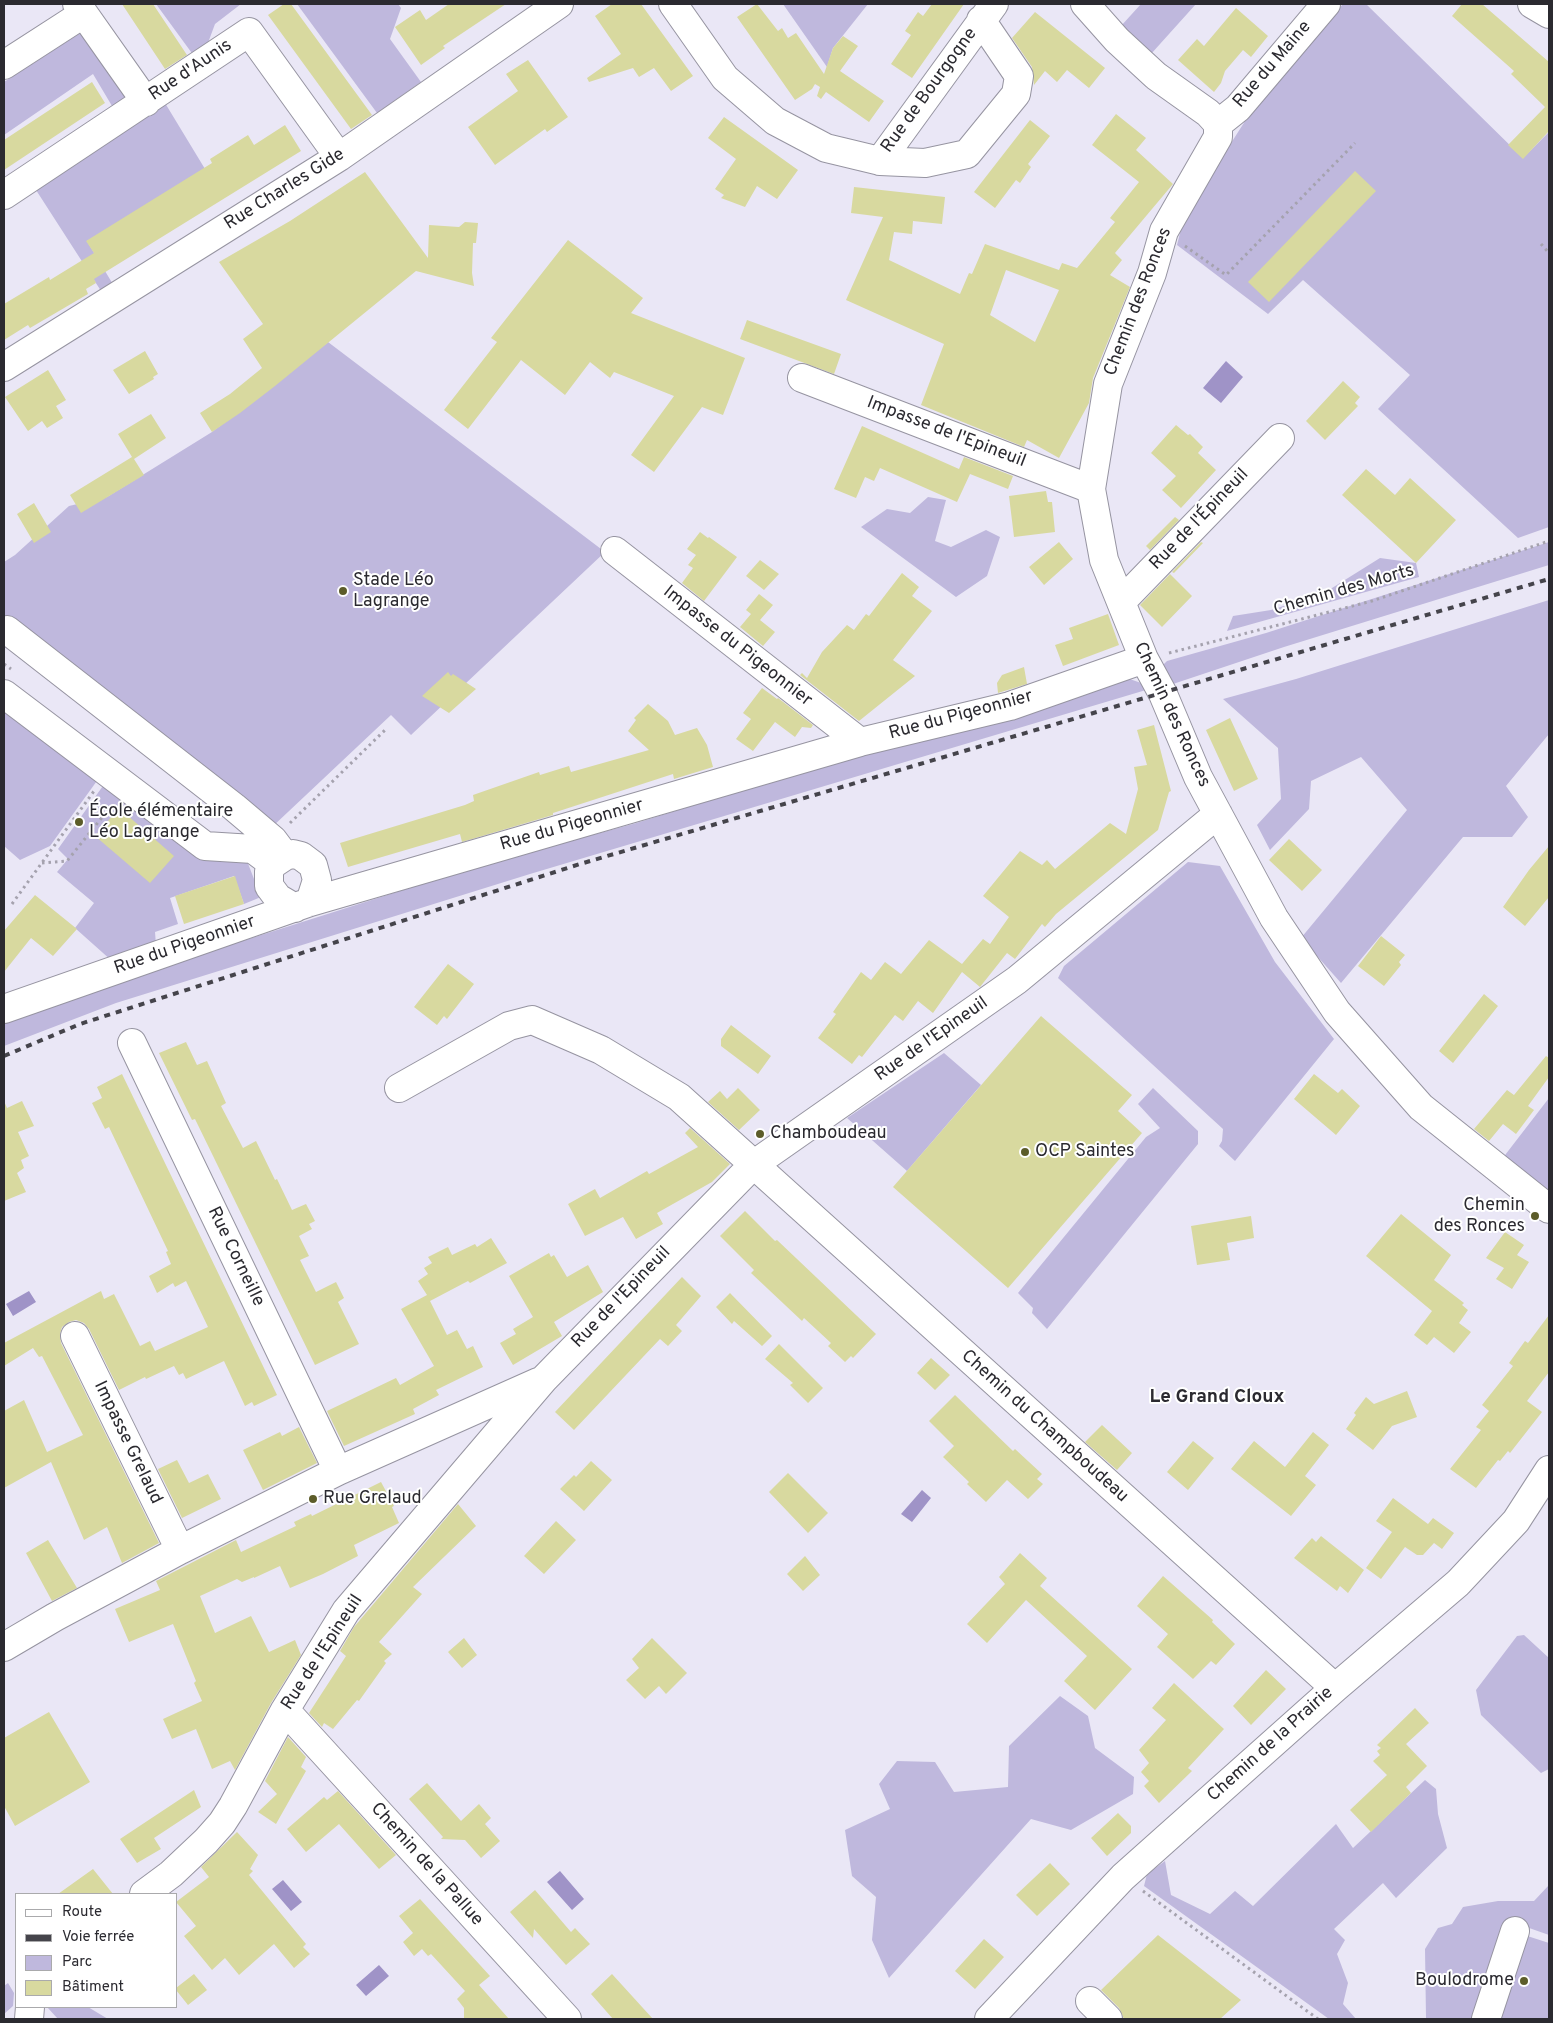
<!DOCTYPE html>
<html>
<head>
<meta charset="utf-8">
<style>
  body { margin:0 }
  #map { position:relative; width:1553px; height:2023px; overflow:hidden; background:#eae7f6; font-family:Overpass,sans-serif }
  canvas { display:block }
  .frame { position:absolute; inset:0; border:5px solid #2b2a30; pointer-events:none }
  .legend { position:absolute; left:15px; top:1893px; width:162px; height:115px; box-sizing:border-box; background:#fff; border:1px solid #aaaaac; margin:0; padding:6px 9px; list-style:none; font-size:15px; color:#2b2a30 }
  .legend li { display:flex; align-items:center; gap:10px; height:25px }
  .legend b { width:25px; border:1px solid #aaaaac }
</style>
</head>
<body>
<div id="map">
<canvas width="1553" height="2023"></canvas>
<div class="frame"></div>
<ul class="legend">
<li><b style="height:6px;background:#fff"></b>Route</li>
<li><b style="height:6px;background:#45444b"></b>Voie ferrée</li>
<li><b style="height:14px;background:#bfb8dd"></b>Parc</li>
<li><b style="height:14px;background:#d8d99f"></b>Bâtiment</li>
</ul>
</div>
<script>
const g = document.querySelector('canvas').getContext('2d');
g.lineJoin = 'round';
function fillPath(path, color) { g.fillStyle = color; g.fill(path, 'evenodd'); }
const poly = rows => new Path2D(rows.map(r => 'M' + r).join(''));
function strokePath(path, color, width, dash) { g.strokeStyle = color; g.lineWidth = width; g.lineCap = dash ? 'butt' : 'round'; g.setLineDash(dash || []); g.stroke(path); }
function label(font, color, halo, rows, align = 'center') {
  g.font = font + ' Overpass,sans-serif'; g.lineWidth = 4; g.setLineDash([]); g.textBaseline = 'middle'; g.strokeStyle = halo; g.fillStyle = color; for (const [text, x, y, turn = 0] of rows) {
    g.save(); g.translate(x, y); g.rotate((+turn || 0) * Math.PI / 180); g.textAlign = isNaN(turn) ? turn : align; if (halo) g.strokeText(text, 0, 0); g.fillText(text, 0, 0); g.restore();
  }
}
fillPath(poly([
  [156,4,241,4,215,24,205,51,194,56],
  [297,4,398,4,401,8,390,39,421,82,377,113],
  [783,4,868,4,833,48,827,67],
  [1141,4,1196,4,1151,54,1121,26],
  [1343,4,1366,4,1523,158,1549,132,1549,527,1518,538,1378,409,1410,375,1303,280,1268,314,1177,245,1184,217,1254,107],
  [85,30,131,99,115,111,93,74,4,135,4,82],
  [165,103,222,197,87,241,114,286,103,294,36,190],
  [328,342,605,552,411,735,391,715,271,828,4,621,4,562,15,555,69,506,107,497,212,432],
  [928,497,946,500,935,541,951,547,986,530,1000,537,987,576,956,597,861,527,887,509,910,513],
  [1549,542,1549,565,1284,647,1173,684,1169,681,1163,665,1167,661,1266,633],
  [1380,558,1416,563,1419,577,1227,631,1233,616,1271,610,1324,593],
  [1549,600,1549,734,1506,786,1528,817,1512,837,1463,837,1341,983,1301,938,1407,810,1361,757,1311,781,1309,809,1270,850,1257,825,1281,799,1278,748,1223,699,1296,679],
  [1124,677,1141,683,1146,690,530,874,116,1003,4,1046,4,1023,113,982,482,865,633,824,870,751],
  [4,704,99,778,50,846,20,860,4,846],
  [105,783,205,860,247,861,261,897,244,904,234,876,170,898,178,924,155,932,156,945,112,961,75,928,94,903,57,872,68,859,58,849],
  [1188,862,1220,866,1275,962,1334,1039,1235,1161,1219,1146,1222,1141,1223,1129,1058,978,1064,966],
  [944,1053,981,1085,907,1171,847,1118],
  [1153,1088,1198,1131,1198,1144,1047,1329,1032,1313,1033,1308,1018,1293,1146,1137,1160,1128,1138,1104],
  [1549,1098,1549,1197,1502,1159],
  [1524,1635,1549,1658,1549,1769,1541,1773,1481,1715,1476,1690,1517,1636],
  [1060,1696,1088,1716,1095,1748,1134,1777,1133,1794,1071,1830,1031,1819,889,1978,872,1940,876,1897,852,1876,845,1830,890,1809,879,1784,897,1761,935,1762,954,1792,1008,1787,1009,1746],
  [1425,1780,1436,1789,1438,1814,1447,1848,1396,1898,1383,1883,1334,1929,1345,1940,1337,1954,1348,1983,1343,2004,1356,2019,1329,2019,1144,1886,1147,1874,1165,1861,1171,1895,1210,1914,1235,1891,1253,1906,1336,1824,1353,1848],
  [1549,1885,1549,1935,1515,1923,1515,1932,1549,1943,1549,2019,1424,2019,1426,2018,1425,1949,1438,1928,1452,1924,1463,1907,1498,1901,1534,1901],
  [8,1983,14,1993,13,2006,4,2014,4,1986],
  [47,2007,88,2007,108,2019,58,2019]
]), '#bfb8dd');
fillPath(poly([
  [1226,361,1243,377,1221,403,1203,388],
  [29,1291,36,1302,13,1316,6,1304],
  [922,1490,931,1498,912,1522,901,1514],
  [560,1871,584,1899,572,1910,547,1882],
  [283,1880,302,1902,291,1911,272,1889],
  [379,1965,389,1976,366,1996,356,1985]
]), '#9f93c7');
fillPath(poly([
  [122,4,153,4,187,55,165,69],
  [284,4,291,4,372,115,351,129,268,15],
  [449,4,506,4,443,46,445,48,421,65,395,27,420,10,426,20],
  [612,4,641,4,693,76,671,91,654,68,639,77,633,68,589,82,587,78,621,54,595,16],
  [757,4,778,31,782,28,788,38,796,33,824,74,833,48,843,36,858,46,840,71,884,101,869,122,826,92,821,99,817,96,820,87,815,84,812,89,795,100,737,17],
  [932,4,964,4,912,78,891,64,911,35,905,31,918,12,923,16],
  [1462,4,1482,4,1549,62,1549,131,1523,159,1508,145,1545,107,1511,74,1514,71,1452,16],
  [1236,8,1268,36,1251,57,1243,50,1225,71,1221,83,1214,92,1178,60,1197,39,1204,46],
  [1035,12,1105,68,1089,88,1067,70,1057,82,1045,71,1034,85,1032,67,1012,38],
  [528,60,568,117,547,132,545,129,495,165,468,127,518,91,506,74],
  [92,82,105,103,4,170,4,140],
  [1116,114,1146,138,1136,150,1173,184,1115,253,1122,260,1110,275,1130,287,1093,378,1089,403,1059,458,1027,440,1024,447,921,405,944,344,846,300,883,217,851,213,854,187,945,197,942,224,913,221,912,234,894,232,889,260,960,294,969,273,972,274,985,244,1059,270,1062,263,1077,268,1115,222,1110,218,1139,182,1092,145],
  [1006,270,1059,290,1035,342,990,315],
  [724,117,798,170,777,199,757,186,745,207,721,198,724,195,715,189,736,159,708,138],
  [1030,120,1050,136,1028,164,1031,167,1020,183,1016,180,995,208,974,192],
  [285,125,301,151,94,279,96,283,86,289,88,294,30,328,28,325,4,340,4,304,49,277,50,280,94,253,86,241,212,163,210,159,248,135,254,145],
  [1355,171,1376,191,1269,302,1248,282],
  [365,172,428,258,429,225,459,227,465,222,478,223,476,243,473,243,472,273,474,286,416,271,275,386,240,413,212,432,200,413,230,394,262,368,243,339,263,324,219,262,290,221],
  [568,240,643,298,631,313,745,358,723,415,702,407,654,472,631,455,674,396,614,372,610,378,590,362,565,395,521,360,468,429,444,410,497,342,491,338],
  [747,320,841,354,834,374,740,339],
  [145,351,158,374,153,377,154,379,129,394,113,370],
  [48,370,66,400,56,406,63,418,47,428,42,421,28,431,5,397],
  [1343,381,1360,397,1355,403,1358,406,1325,440,1306,421],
  [151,414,166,438,134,459,144,475,81,513,70,495,132,457,118,434],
  [1176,425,1188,435,1190,434,1203,447,1198,453,1216,470,1181,508,1162,490,1176,476,1151,453],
  [862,426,959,469,964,457,1013,476,1008,489,970,474,957,502,880,468,874,481,865,477,856,498,834,489],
  [1366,469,1395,495,1410,478,1456,520,1416,563,1342,495],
  [1046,491,1048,502,1052,502,1055,532,1014,537,1009,496],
  [34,503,51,532,34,543,17,514],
  [1175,517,1179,520,1150,550,1146,546],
  [700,532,708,538,709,537,737,557,704,601,682,583,693,568,688,565,696,555,687,549],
  [1059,542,1073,559,1044,585,1029,567],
  [1201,542,1203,543,1174,573,1172,572],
  [760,560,779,574,764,590,746,576],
  [902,573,919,587,912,596,932,611,893,660,915,676,859,721,800,675,802,673,807,678,822,652,847,625,854,630,866,614,869,616],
  [1170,574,1192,596,1162,627,1140,605],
  [759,594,773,605,760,620,775,632,763,646,740,627,751,614,746,610],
  [1108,614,1119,645,1063,666,1055,645,1073,639,1069,628],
  [1024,667,1027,684,998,693,997,683,1002,675],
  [448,672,451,676,453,674,476,689,449,713,422,696],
  [762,688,777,699,778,698,813,725,811,728,802,727,795,737,775,722,753,751,736,739,751,719,743,713],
  [648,704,668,721,675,735,697,728,707,745,713,767,674,779,673,774,553,813,553,815,462,842,460,834,348,867,340,843,465,805,474,801,473,795,539,772,540,775,569,766,571,772,649,750,628,731,636,720,634,718],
  [1230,718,1258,779,1234,791,1206,730],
  [1154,725,1171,791,1169,792,1158,830,1056,914,1045,927,1042,924,1015,959,1007,953,980,987,962,972,933,1013,918,1001,903,1021,895,1015,862,1057,859,1055,852,1064,818,1038,836,1014,833,1012,861,972,871,980,885,962,901,974,929,940,962,964,983,939,990,944,1009,917,983,896,1020,851,1042,865,1047,860,1055,869,1110,823,1126,834,1138,789,1134,767,1147,765,1137,730],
  [119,808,174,856,150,883,95,836],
  [1289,839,1322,870,1302,891,1269,860],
  [1549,846,1549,897,1525,926,1503,907,1529,870],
  [235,876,244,904,184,924,175,896],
  [35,895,77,929,53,956,31,938,4,972,4,931],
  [1381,936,1405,955,1399,962,1401,965,1384,986,1358,966],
  [448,964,474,984,447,1019,444,1016,437,1025,414,1007],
  [1484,994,1498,1006,1453,1063,1439,1051],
  [1041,1016,1132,1095,1118,1111,1142,1133,1008,1288,893,1187],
  [731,1025,771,1056,758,1074,721,1046,721,1039],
  [186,1042,197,1065,207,1061,226,1103,221,1106,243,1148,256,1141,275,1180,277,1179,292,1210,306,1204,315,1221,309,1224,312,1229,299,1236,309,1256,300,1260,316,1292,336,1282,344,1298,338,1302,359,1344,315,1365,195,1119,192,1120,159,1053],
  [1546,1056,1549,1058,1549,1077,1528,1106,1534,1110,1516,1134,1503,1124,1489,1141,1474,1129,1507,1090,1514,1095],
  [122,1074,277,1395,254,1406,252,1402,245,1406,224,1361,186,1379,183,1373,179,1375,174,1366,146,1379,145,1377,119,1390,89,1329,84,1323,76,1320,69,1322,62,1327,60,1334,61,1343,159,1543,122,1563,107,1527,84,1540,51,1462,4,1488,4,1411,24,1400,47,1452,83,1435,42,1356,39,1357,33,1348,4,1366,4,1343,101,1291,104,1299,114,1294,140,1346,150,1341,155,1351,208,1327,186,1281,175,1287,173,1283,157,1293,149,1276,171,1264,166,1252,168,1251,109,1127,105,1129,92,1103,102,1098,97,1087],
  [1314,1074,1338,1093,1342,1089,1360,1106,1336,1135,1294,1099],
  [738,1088,760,1110,739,1130,708,1102,720,1091,727,1099],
  [4,1101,7,1108,22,1101,34,1126,18,1132,29,1156,21,1160,24,1168,17,1173,26,1192,4,1201],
  [690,1128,730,1164,712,1182,657,1213,663,1224,636,1239,623,1217,585,1236,568,1204,595,1189,600,1198,647,1171,649,1174,698,1147,685,1133],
  [745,1211,775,1241,777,1240,876,1334,853,1358,851,1356,845,1362,828,1346,831,1343,804,1318,802,1321,751,1273,754,1270,720,1236],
  [1401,1214,1451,1255,1434,1280,1464,1303,1462,1305,1468,1310,1459,1323,1471,1332,1454,1353,1434,1337,1427,1345,1414,1335,1432,1311,1366,1256],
  [1251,1216,1254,1238,1227,1243,1230,1260,1197,1265,1191,1226],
  [1505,1232,1524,1245,1517,1255,1529,1262,1512,1289,1496,1279,1504,1268,1486,1258],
  [491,1238,507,1263,470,1283,468,1281,430,1301,447,1335,457,1330,467,1349,473,1346,483,1367,436,1390,439,1395,413,1409,415,1414,344,1446,327,1411,396,1378,400,1385,434,1366,401,1309,427,1295,418,1281,428,1274,424,1268,432,1263,428,1257,448,1247,452,1255,475,1244,477,1247],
  [549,1253,551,1257,554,1255,567,1277,588,1265,603,1292,554,1322,562,1336,513,1365,500,1343,516,1334,513,1329,533,1317,509,1276],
  [682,1277,701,1296,676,1325,682,1331,668,1346,660,1339,574,1430,555,1412],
  [730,1293,772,1336,762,1346,734,1321,732,1324,716,1307],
  [1549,1315,1549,1372,1527,1401,1542,1412,1510,1453,1508,1451,1500,1461,1498,1460,1476,1488,1450,1469,1481,1430,1476,1427,1489,1411,1482,1405,1513,1366,1509,1363,1525,1341,1528,1343],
  [779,1344,823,1388,808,1403,790,1385,793,1383,765,1359],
  [931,1358,950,1375,935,1390,917,1373],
  [1407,1391,1417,1417,1392,1426,1373,1450,1346,1429,1356,1415,1354,1413,1366,1397,1374,1404],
  [955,1395,1013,1451,1015,1449,1042,1474,1037,1479,1043,1484,1028,1499,1007,1480,986,1502,967,1484,969,1482,943,1457,954,1446,929,1421],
  [1102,1425,1132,1453,1117,1470,1085,1442],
  [299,1427,317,1463,263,1490,243,1450,280,1432,282,1436],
  [1313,1432,1329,1445,1305,1476,1316,1485,1291,1516,1231,1469,1254,1441,1285,1467],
  [1193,1441,1214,1458,1188,1490,1167,1472],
  [177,1460,189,1483,208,1474,221,1499,182,1518,158,1469],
  [591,1461,612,1480,584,1511,560,1489,574,1475,576,1477],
  [788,1473,828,1513,808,1533,769,1492],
  [381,1482,394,1506,392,1507,399,1523,354,1545,358,1556,323,1574,290,1588,280,1566,254,1578,254,1577,242,1582,237,1579,200,1596,215,1633,251,1616,269,1652,295,1640,301,1655,271,1703,235,1770,230,1761,212,1769,196,1729,172,1739,163,1719,202,1701,194,1683,196,1681,173,1624,129,1642,115,1609,160,1590,156,1581,236,1540,241,1552,296,1526,294,1522,311,1514,312,1516],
  [1393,1498,1428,1524,1433,1518,1454,1533,1442,1549,1434,1543,1423,1555,1417,1555,1405,1547,1381,1579,1366,1568,1392,1532,1376,1521],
  [458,1504,476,1526,413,1587,422,1594,379,1642,392,1654,384,1661,386,1663,359,1701,357,1700,333,1729,324,1723,322,1727,309,1713,346,1656,340,1651,354,1627],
  [556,1521,576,1540,544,1574,524,1556],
  [1321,1536,1364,1570,1348,1593,1340,1586,1337,1591,1294,1558,1312,1538,1316,1542],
  [48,1540,77,1588,52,1601,26,1553],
  [1020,1553,1047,1578,1040,1586,1132,1669,1095,1710,1064,1681,1087,1656,1026,1600,987,1643,967,1624,1005,1584,999,1577],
  [805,1556,820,1575,803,1591,787,1574],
  [1163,1576,1213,1620,1212,1622,1235,1644,1216,1665,1211,1661,1193,1679,1157,1647,1168,1634,1137,1606],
  [464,1638,477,1655,462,1668,448,1652],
  [652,1638,687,1673,666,1694,659,1686,645,1699,626,1680,639,1668,632,1659],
  [1266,1670,1286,1689,1251,1725,1233,1706],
  [1174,1683,1224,1729,1188,1768,1192,1771,1159,1803,1144,1786,1149,1781,1141,1772,1149,1763,1139,1750,1166,1720,1152,1708],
  [1415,1708,1429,1723,1406,1744,1427,1766,1406,1787,1411,1793,1371,1832,1350,1810,1387,1775,1373,1761,1380,1755,1377,1751,1381,1748,1377,1745],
  [49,1712,90,1782,15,1826,4,1806,4,1738],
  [288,1737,306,1757,301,1767,306,1771,276,1824,258,1812,277,1794,265,1781],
  [427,1783,461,1821,479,1804,491,1818,485,1824,500,1841,481,1858,465,1840,441,1839,443,1837,409,1799],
  [194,1790,201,1807,154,1838,161,1849,137,1863,120,1839],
  [338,1791,396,1855,379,1869,339,1824,306,1852,287,1829,324,1797,327,1800],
  [1118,1813,1131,1826,1131,1833,1107,1856,1091,1838],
  [237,1832,258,1855,250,1869,253,1871,249,1875,306,1944,303,1947,310,1954,294,1968,274,1944,239,1975,225,1958,212,1970,184,1936,196,1926,176,1902,209,1877,201,1867],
  [1050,1863,1070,1884,1037,1916,1016,1895],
  [93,1869,113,1894,58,1894],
  [535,1890,571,1932,575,1928,590,1944,566,1965,534,1929,533,1938,510,1912],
  [420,1899,490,1976,479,1985,509,2019,464,2019,464,2008,457,1999,465,1991,431,1954,428,1956,422,1949,414,1956,403,1942,413,1933,399,1916],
  [1158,1935,1181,1953,1241,2000,1220,2019,1124,2019,1119,2008,1101,1990],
  [984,1939,1004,1957,975,1989,955,1971],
  [194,1974,207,1990,188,2005,176,1990,176,1988],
  [612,1974,653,2019,613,2019,591,1994]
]), '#d8d99f');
const minor = poly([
  [77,4,146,102],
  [673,4,725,78,775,121,826,148,880,161,994,4],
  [1085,4,1117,40,1156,76,1208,113,1218,124],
  [1532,4,1549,14],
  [4,65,83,14],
  [1218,124,1218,137,1164,231,1152,273,1108,384,1091,489,1104,560,1144,659,1163,694,1198,777,1274,918,1337,1012,1421,1107,1549,1209],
  [1218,124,1238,108,1326,4],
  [880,161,925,163,967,154,1016,94,1019,76,981,20],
  [4,195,249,32,339,157],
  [4,367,339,157,559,4],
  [802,378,1091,489],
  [615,551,860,742],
  [1121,602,1280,438],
  [4,632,7,630,234,807,273,840,285,856],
  [4,694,205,846,253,849,273,864],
  [295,908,278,898,269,886,269,871,273,864,285,856,293,854,301,856,313,865,317,880,310,902],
  [4,1009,310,902,860,742,1010,706,1144,659],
  [132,1043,338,1471],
  [399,1088,509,1026,532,1020,601,1050,679,1097,1335,1688],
  [75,1336,180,1550],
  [4,1647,55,1617,180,1550,338,1471,538,1382],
  [285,1710,567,2019],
  [144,1894,171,1874,206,1841,222,1823,233,1806,285,1710,346,1611,544,1379,753,1165,1017,980,1218,814],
  [1090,2001,1108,2019],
  [29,2019,30,2007],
  [989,2019,1123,1877,1335,1688,1458,1583,1516,1521,1549,1470],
  [1486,2019,1515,1931]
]);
strokePath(minor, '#9694a1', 30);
strokePath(poly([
  [1541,244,1549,253],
  [1185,246,1226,275,1355,143],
  [1169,653,1372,601,1549,541],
  [4,664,11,669],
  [290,823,385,730],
  [42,863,67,861,112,805],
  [12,904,94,791],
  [1143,1891,1318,2019]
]), '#a5a2ae', 3, [2.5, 4]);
strokePath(minor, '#fff', 28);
strokePath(poly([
  [4,1056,80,1024,580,864,1549,579]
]), '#45444b', 4, [6, 6]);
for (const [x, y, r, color] of [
  [343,591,5,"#5c5c29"],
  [79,822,5,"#5c5c29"],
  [760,1134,5,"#5c5c29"],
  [1025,1152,5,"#5c5c29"],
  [1535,1216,5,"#5c5c29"],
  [313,1499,5,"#5c5c29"],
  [1524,1981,5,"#5c5c29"]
]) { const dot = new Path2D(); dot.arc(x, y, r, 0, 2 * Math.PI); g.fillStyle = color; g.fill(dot); strokePath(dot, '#fff', 2); }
label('18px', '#2b2a30', '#fff', [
  ["Rue du Maine",1273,65,-49],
  ["Rue d'Aunis",191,71,-34],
  ["Rue de Bourgogne",930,91,-54],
  ["Rue Charles Gide",285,190,-32],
  ["Chemin des Ronces",1139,302,-69],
  ["Impasse de l'Epineuil",946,433,21],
  ["Rue de l'Épineuil",1200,520,-46],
  ["Chemin des Morts",1344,591,-16],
  ["Impasse du Pigeonnier",737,647,38],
  ["Chemin des Ronces",1171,715,65],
  ["Rue du Pigeonnier",961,716,-15],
  ["Rue du Pigeonnier",572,826,-16],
  ["Rue du Pigeonnier",185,946,-19],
  ["Rue de l'Epineuil",932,1040,-35],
  ["Rue Corneille",235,1257,64],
  ["Rue de l'Epineuil",622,1298,-46],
  ["Chemin du Champboudeau",1044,1427,42],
  ["Impasse Grelaud",127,1443,64],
  ["Rue de l'Epineuil",323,1653,-57],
  ["Chemin de la Prairie",1271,1745,-42],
  ["Chemin de la Pallue",426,1865,48]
]);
label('18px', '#2b2a30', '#fff', [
  ["Stade Léo",353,581],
  ["Lagrange",353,602],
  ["École élémentaire",89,812],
  ["Léo Lagrange",89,833],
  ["Chamboudeau",770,1134],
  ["OCP Saintes",1035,1152],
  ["Chemin",1525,1206,"right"],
  ["des Ronces",1525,1227,"right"],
  ["Rue Grelaud",323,1499],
  ["Boulodrome",1514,1981,"right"]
], 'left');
label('bold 19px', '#2b2a30', '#fff', [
  ["Le Grand Cloux",1217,1398]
]);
</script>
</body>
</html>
